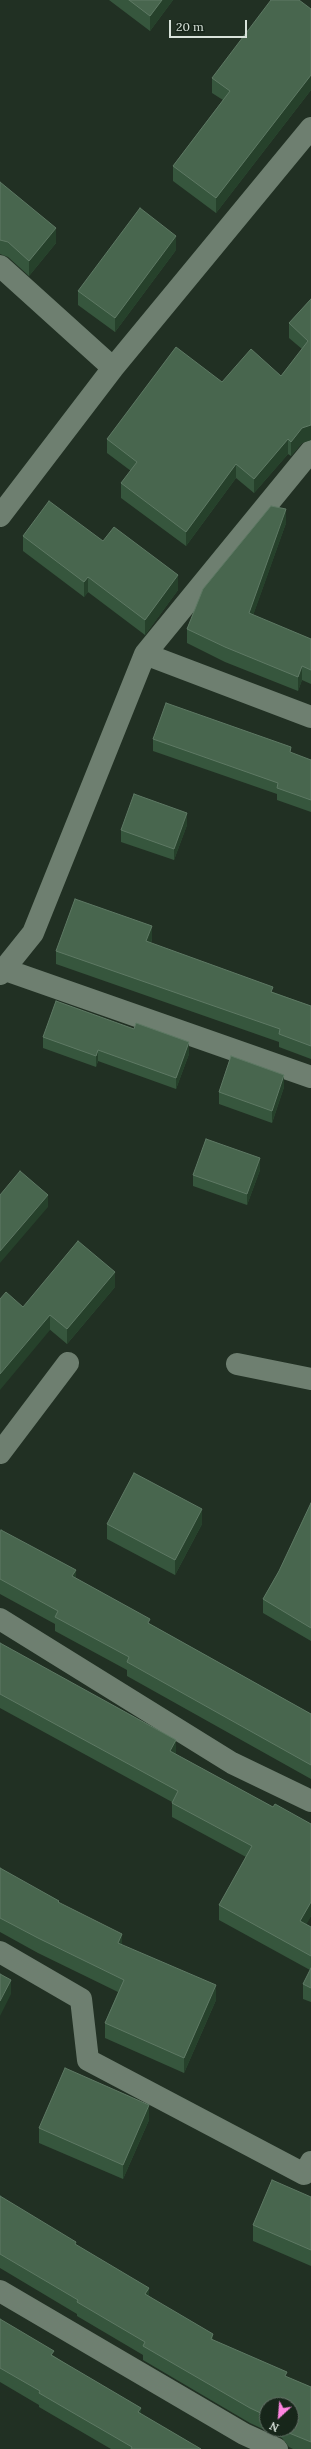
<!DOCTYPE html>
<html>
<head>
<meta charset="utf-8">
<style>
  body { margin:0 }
  #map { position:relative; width:311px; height:2449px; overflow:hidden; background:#213023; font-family:Lora,serif }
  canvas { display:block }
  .north { position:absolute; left:259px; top:2397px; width:40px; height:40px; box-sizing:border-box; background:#17261a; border:1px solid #647167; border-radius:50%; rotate:206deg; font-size:11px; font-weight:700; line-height:16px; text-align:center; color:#d8e2da }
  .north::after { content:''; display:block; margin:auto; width:14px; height:18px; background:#fe85e0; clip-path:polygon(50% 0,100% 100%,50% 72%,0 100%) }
  .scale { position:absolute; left:169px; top:20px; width:78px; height:18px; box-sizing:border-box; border:2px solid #d8e2da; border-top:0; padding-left:5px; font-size:12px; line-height:14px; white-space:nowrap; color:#d8e2da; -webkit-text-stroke:3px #17261a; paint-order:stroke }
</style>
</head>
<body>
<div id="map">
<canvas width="311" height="2449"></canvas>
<div class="north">N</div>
<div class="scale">20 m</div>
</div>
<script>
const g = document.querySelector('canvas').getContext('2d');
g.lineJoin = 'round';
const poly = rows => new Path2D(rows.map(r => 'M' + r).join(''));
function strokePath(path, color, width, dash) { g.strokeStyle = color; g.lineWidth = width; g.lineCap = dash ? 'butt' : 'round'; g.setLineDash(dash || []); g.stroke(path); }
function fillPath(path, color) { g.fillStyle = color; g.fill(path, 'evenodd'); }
strokePath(poly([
  [0,266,113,368],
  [0,516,113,368,311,128],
  [145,654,311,451],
  [0,968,311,1077],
  [0,974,33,933,145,654,311,717],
  [237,1364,311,1379],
  [0,1453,68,1363],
  [0,1619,232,1763,311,1801],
  [0,1952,81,1999,88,2060,304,2174,311,2162],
  [0,2291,244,2434,277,2449]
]), '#6e7f70', 22);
fillPath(poly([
  [109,0,173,0,150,31],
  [311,9,311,90,216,213,173,181,173,166,223,100,212,93,212,78],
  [0,182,56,243,29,276,8,257,0,254],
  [176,250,115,332,78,305,78,291],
  [311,299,311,440,302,443,291,456,288,454,254,493,236,478,186,546,121,498,121,483,131,471,107,453,107,439,222,382,281,376,302,349,289,338,289,323],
  [286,523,253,615,311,639,311,684,302,680,298,691,225,662,187,643,187,629],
  [23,536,103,541,178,590,145,635,88,592,84,597,23,551],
  [153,739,291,753,311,760,311,812,277,800,277,794,153,751],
  [187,825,174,860,121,842,121,830],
  [152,939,151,943,273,992,311,1006,311,1059,279,1047,279,1042,56,964,56,951],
  [43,1037,189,1054,176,1089,98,1061,96,1067,43,1048],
  [284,1087,272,1123,219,1104,219,1092],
  [260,1170,247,1205,193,1186,193,1175],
  [115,1287,67,1344,23,1307],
  [311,1503,311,1641,263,1613,263,1599,279,1571],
  [107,1524,202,1524,175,1575,107,1539],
  [0,1532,150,1624,311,1714,311,1779,127,1676,127,1670,55,1631,55,1624,0,1594],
  [0,1643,176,1755,273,1807,311,1824,311,1916,306,1924,311,1927,311,2002,303,1999,303,1984,310,1970,219,1920,219,1905,246,1857,172,1817,172,1802,0,1708],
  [0,1868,59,1903,122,1945,216,2000,184,2073,105,2038,105,2023,118,1992,38,1953,0,1932],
  [149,2120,123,2179,39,2143,39,2128],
  [0,2196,76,2245,149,2296,213,2340,287,2377,311,2387,311,2449,293,2449,289,2447,282,2438,250,2423,143,2360,143,2355,77,2316,77,2314,0,2268],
  [267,2405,291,2429,267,2429],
  [311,2197,311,2266,253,2241,253,2225],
  [0,2319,54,2356,141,2414,201,2449,111,2449,39,2407,39,2405,0,2382]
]), '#36563d');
fillPath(poly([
  [162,0,173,0,150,31,150,16],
  [311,75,311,90,216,213,216,198],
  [56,228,56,243,29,276,29,261],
  [176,236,176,250,115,332,115,318],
  [311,425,311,440,302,443,291,456,291,442,302,428],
  [288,439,288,454,254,493,254,479],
  [236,464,236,478,186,546,186,532],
  [286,509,286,523,249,627,249,613],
  [178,575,178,590,145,635,145,620],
  [88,577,88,592,84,597,84,582],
  [302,666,302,680,298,691,298,677],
  [187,813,187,825,174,860,174,849],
  [152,926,152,939,146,954,146,941],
  [189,1042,189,1054,176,1089,176,1078],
  [98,1050,98,1061,96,1067,96,1056],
  [284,1075,284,1087,272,1123,272,1111],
  [260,1158,260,1170,247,1205,247,1194],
  [48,1195,48,1207,0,1263,0,1251],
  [115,1272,115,1287,67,1344,67,1329],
  [50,1315,50,1330,0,1390,0,1374],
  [202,1509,202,1524,175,1575,175,1560],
  [76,1570,76,1585,72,1576],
  [176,1740,176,1755,170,1751],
  [311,1902,311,1916,300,1936,300,1921],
  [122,1934,122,1948,118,1943],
  [11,1980,11,1994,0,2016,0,2001],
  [216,1985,216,2000,184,2073,184,2058],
  [149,2105,149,2120,123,2179,123,2165],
  [149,2288,149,2302,145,2294],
  [213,2334,213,2349,211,2339],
  [141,2408,141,2422,138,2412]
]), '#26412b');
const building = poly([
  [129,0,162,0,150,16,129,0],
  [271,0,299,0,311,9,311,75,216,198,173,166,230,91,212,78,271,0],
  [0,182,56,228,29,261,8,242,0,240,0,182],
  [140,208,176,236,115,318,78,291,140,208],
  [311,299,311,425,302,428,291,442,288,439,254,479,236,464,186,532,121,483,137,462,107,439,176,347,222,382,251,349,281,376,308,341,289,323,311,299],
  [49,501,103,541,114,527,178,575,145,620,88,577,84,582,23,536,49,501],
  [271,506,286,509,249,613,311,639,311,670,302,666,298,677,225,647,187,629,203,589,271,506],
  [166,703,291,747,290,752,311,760,311,800,277,788,278,783,153,739,166,703],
  [134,794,187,813,174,849,121,830,134,794],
  [75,899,152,926,146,941,273,987,271,992,311,1006,311,1046,279,1034,280,1029,56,951,75,899],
  [56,1001,134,1029,136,1023,189,1042,176,1078,98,1050,96,1056,43,1037,56,1001],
  [231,1056,284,1075,272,1111,219,1092,231,1056],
  [206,1139,260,1158,247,1194,193,1175,206,1139],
  [20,1171,48,1195,0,1251,0,1195,20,1171],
  [78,1241,115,1272,67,1329,50,1315,0,1374,0,1299,6,1292,23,1307,78,1241],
  [134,1473,202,1509,175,1560,107,1524,134,1473],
  [311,1503,311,1628,263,1599,279,1571,311,1503],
  [1,1530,76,1570,72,1576,150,1619,148,1623,311,1714,311,1765,127,1662,129,1657,55,1617,58,1611,0,1579,0,1532,1,1530],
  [0,1643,176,1740,170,1751,273,1807,275,1804,311,1824,311,1902,300,1921,311,1927,311,1956,219,1905,252,1846,172,1803,178,1791,0,1694,0,1643],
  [0,1868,59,1901,58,1902,122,1934,118,1943,216,1985,184,2058,105,2023,124,1980,38,1938,0,1918,0,1868],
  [311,1968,311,1988,303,1984,311,1968],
  [0,1974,11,1980,0,2001,0,1974],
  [65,2068,149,2105,123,2165,39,2128,65,2068],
  [272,2180,311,2197,311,2250,253,2225,272,2180],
  [0,2196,76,2242,75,2244,149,2288,145,2294,213,2334,211,2339,287,2372,285,2376,311,2387,311,2442,289,2433,286,2429,291,2429,291,2405,267,2405,267,2416,250,2408,143,2346,145,2342,77,2302,78,2300,0,2254,0,2196],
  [0,2319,54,2351,51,2355,141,2408,138,2412,201,2449,131,2449,132,2447,39,2393,40,2391,0,2368,0,2319]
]);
fillPath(building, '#48664e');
strokePath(building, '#5e7964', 1);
</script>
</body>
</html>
